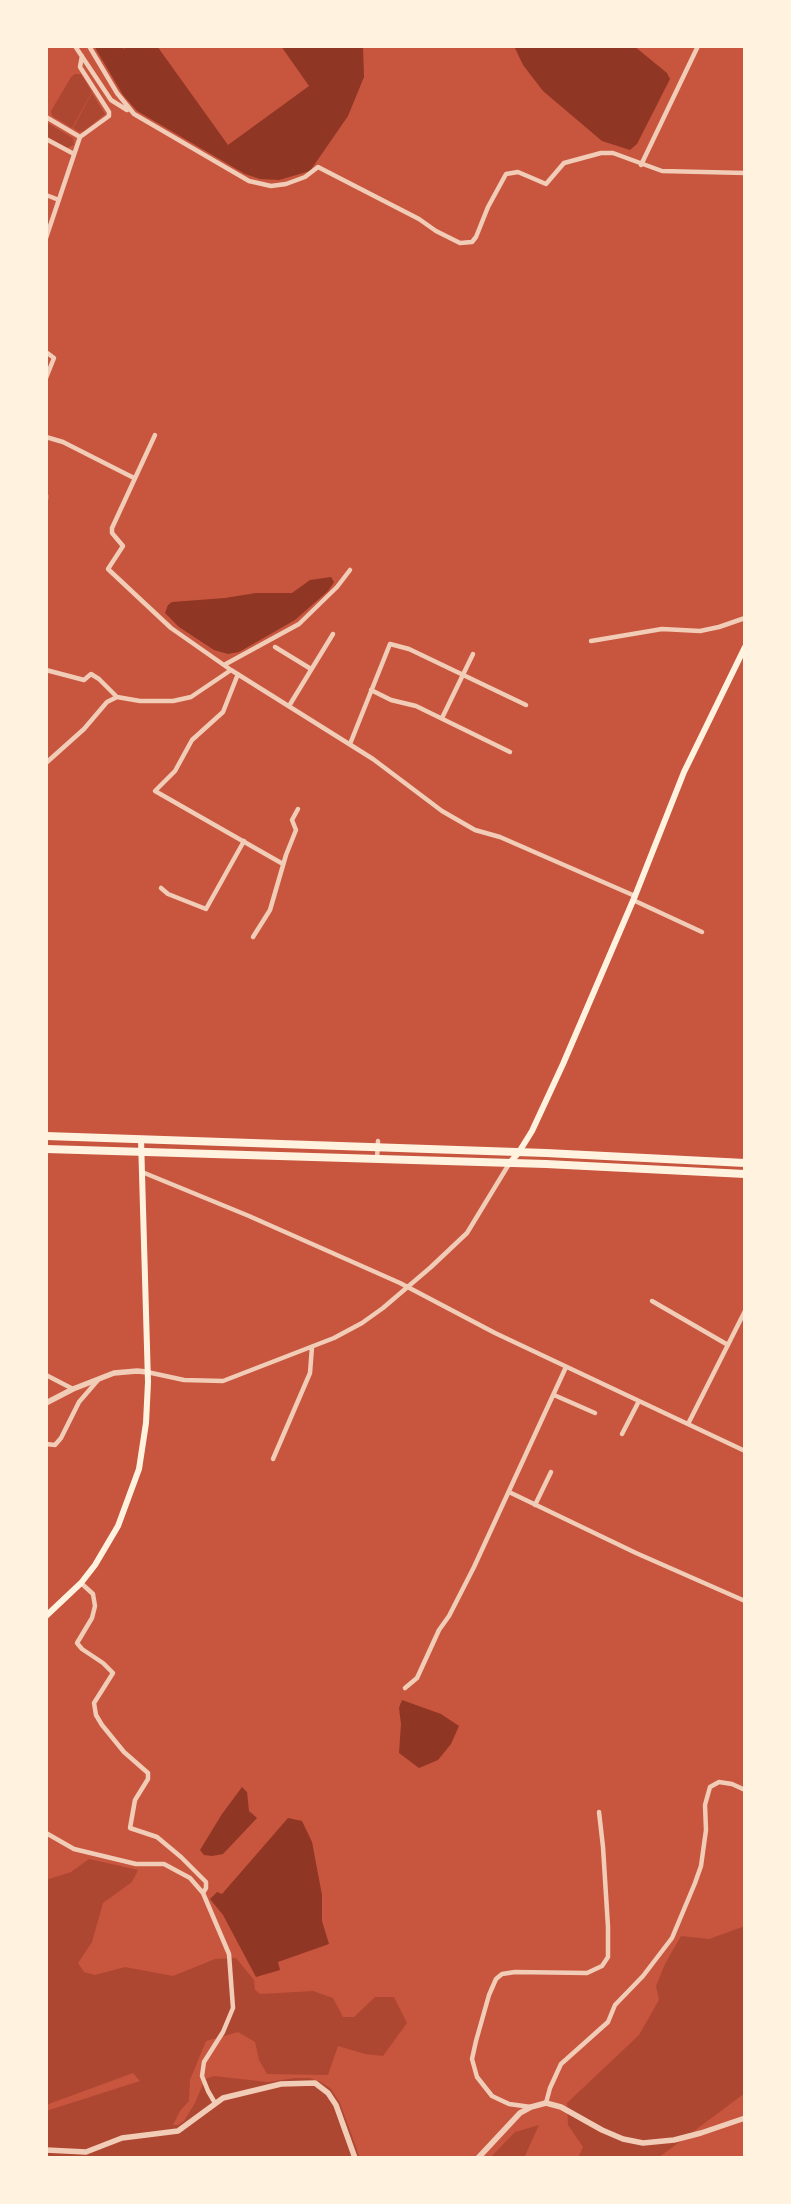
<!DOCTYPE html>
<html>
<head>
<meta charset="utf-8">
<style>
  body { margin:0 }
  #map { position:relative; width:791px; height:2204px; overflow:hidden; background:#c8553d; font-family:"Roboto Serif",serif }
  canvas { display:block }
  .frame { position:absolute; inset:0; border:48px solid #fff3e0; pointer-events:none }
</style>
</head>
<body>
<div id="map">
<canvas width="791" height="2204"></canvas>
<div class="frame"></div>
</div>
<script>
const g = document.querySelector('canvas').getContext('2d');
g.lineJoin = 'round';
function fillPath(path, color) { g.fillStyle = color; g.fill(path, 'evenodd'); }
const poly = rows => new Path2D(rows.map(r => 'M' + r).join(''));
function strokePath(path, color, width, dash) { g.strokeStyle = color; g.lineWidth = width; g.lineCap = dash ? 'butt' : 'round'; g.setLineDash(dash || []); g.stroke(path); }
fillPath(poly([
  [75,74,81,74,92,92,72,128,52,116,51,111,71,77],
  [92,93,105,114,84,131,79,132,73,128],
  [46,122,73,138,74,145,67,148,46,136],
  [89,1859,138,1870,132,1882,103,1903,92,1942,78,1963,84,1972,95,1975,125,1967,173,1976,215,1959,236,1958,254,1980,255,1990,260,1994,313,1991,333,1998,343,2017,354,2017,375,1997,394,1997,407,2023,383,2056,365,2054,338,2046,328,2075,267,2074,259,2060,255,2042,238,2032,206,2041,190,2080,189,2101,180,2111,173,2125,178,2125,184,2121,195,2103,205,2079,214,2076,268,2082,295,2078,309,2078,321,2082,331,2089,340,2103,360,2158,46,2158,46,2111,140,2081,133,2073,46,2105,46,1880,71,1872],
  [745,1926,745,2093,658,2158,578,2158,583,2147,568,2125,567,2103,639,2035,659,2000,656,1986,665,1964,681,1936,709,1939],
  [539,2125,524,2158,490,2158,515,2132]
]), '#ae4732');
fillPath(poly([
  [94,46,122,46,124,49,128,46,157,46,228,145,309,86,281,46,363,46,364,77,348,116,310,171,279,180,260,179,245,174,137,111,123,95],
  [514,46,634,46,667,73,670,79,637,144,630,150,602,141,543,91,523,65],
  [331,577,334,582,328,591,295,620,239,652,228,654,214,650,179,627,165,613,168,605,172,602,225,598,256,593,292,593,310,580],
  [402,1700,441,1714,459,1726,451,1744,438,1760,419,1768,399,1753,401,1724,399,1708],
  [242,1787,247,1792,249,1811,257,1818,223,1854,212,1856,204,1855,200,1850,222,1814],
  [288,1818,302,1821,312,1842,322,1895,322,1921,329,1944,278,1962,280,1970,256,1977,223,1915,210,1899,217,1892,222,1894]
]), '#8f3625');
strokePath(poly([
  [75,46,111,100,127,110],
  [89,46,117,93,134,114,249,181,271,186,286,184,305,177,318,167,419,219,436,231,460,243,472,242,476,237,488,207,506,174,518,172,546,184,564,163,601,153,613,153,662,171,745,173],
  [46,117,80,137],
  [46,139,74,154],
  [641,165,698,46],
  [46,195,59,200],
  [46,238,80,137,109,116,109,112,80,67,82,56],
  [46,352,54,358,46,378],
  [155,435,112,528,112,533,123,546,108,569,171,628,231,670,373,759,442,811,475,830,500,837,635,896],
  [46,437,63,442,134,478],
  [46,495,46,499],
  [591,641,662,629,700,631,719,627,745,618],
  [275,647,311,669],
  [224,665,299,624,337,587,350,570],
  [46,670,84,680,91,674,99,679,117,697],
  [238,674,223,712,192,740,175,771,155,791,283,864],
  [371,690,391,700,416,706,510,752],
  [289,706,333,634],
  [442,718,473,654],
  [350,744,390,644,409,649,526,705],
  [46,763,84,729,107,702,117,697,140,701,173,701,191,697,231,670],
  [161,888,168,894,206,909,244,841],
  [633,900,702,932],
  [253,937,270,910,286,855,296,830,292,820,298,809],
  [377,1159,378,1141],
  [142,1172,249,1216,400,1283,495,1333,745,1451],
  [652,1301,728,1345],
  [147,1372,184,1380,223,1381,334,1338,362,1323,383,1308,431,1267,467,1233,509,1164],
  [46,1375,73,1389],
  [554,1395,595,1413],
  [688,1424,745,1311],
  [622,1434,639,1401],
  [46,1444,55,1445,61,1438,79,1402,98,1380],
  [273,1459,310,1373,312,1347],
  [509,1492,636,1553,745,1601],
  [535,1505,551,1472],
  [81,1583,93,1594,95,1606,92,1618,77,1643,82,1649,103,1663,113,1673,94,1703,96,1715,102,1725,124,1752,148,1773,148,1779,135,1800,130,1828,157,1837,181,1857,206,1882,206,1888,203,1893],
  [405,1688,417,1678,439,1630,449,1616,474,1567,566,1367],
  [46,1833,74,1849,136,1864,164,1864,190,1878,203,1893,229,1954,233,2008,223,2032,204,2062,202,2076,208,2091,215,2103],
  [546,2103,550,2088,561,2064,608,2022,615,2005,643,1976,672,1938,695,1883,701,1866,706,1830,705,1805,710,1787,719,1782,732,1784,745,1790],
  [531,2107,509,2104,492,2096,477,2077,472,2059,476,2041,489,1995,496,1979,502,1974,515,1972,587,1973,602,1966,608,1957,608,1927,603,1847,599,1812]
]), '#f1ccb7', 4.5);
strokePath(poly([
  [46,1403,73,1389,114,1373,137,1371,147,1372],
  [46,2150,86,2152,122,2138,178,2131,223,2098,281,2084,315,2083,328,2093,336,2105,355,2158],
  [478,2158,520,2113,531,2107,546,2103,561,2107,602,2130,623,2139,643,2143,674,2140,701,2133,745,2118]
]), '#f1ccb7', 5.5);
strokePath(poly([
  [509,1164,519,1152,532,1131,563,1064,635,896,684,772,745,647],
  [46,1616,81,1583,95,1565,118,1526,139,1469,146,1423,148,1382,141,1139]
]), '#fff3e0', 6);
strokePath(poly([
  [46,1136,546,1153,745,1163],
  [46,1149,546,1164,745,1174]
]), '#fff3e0', 8);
</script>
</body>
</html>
